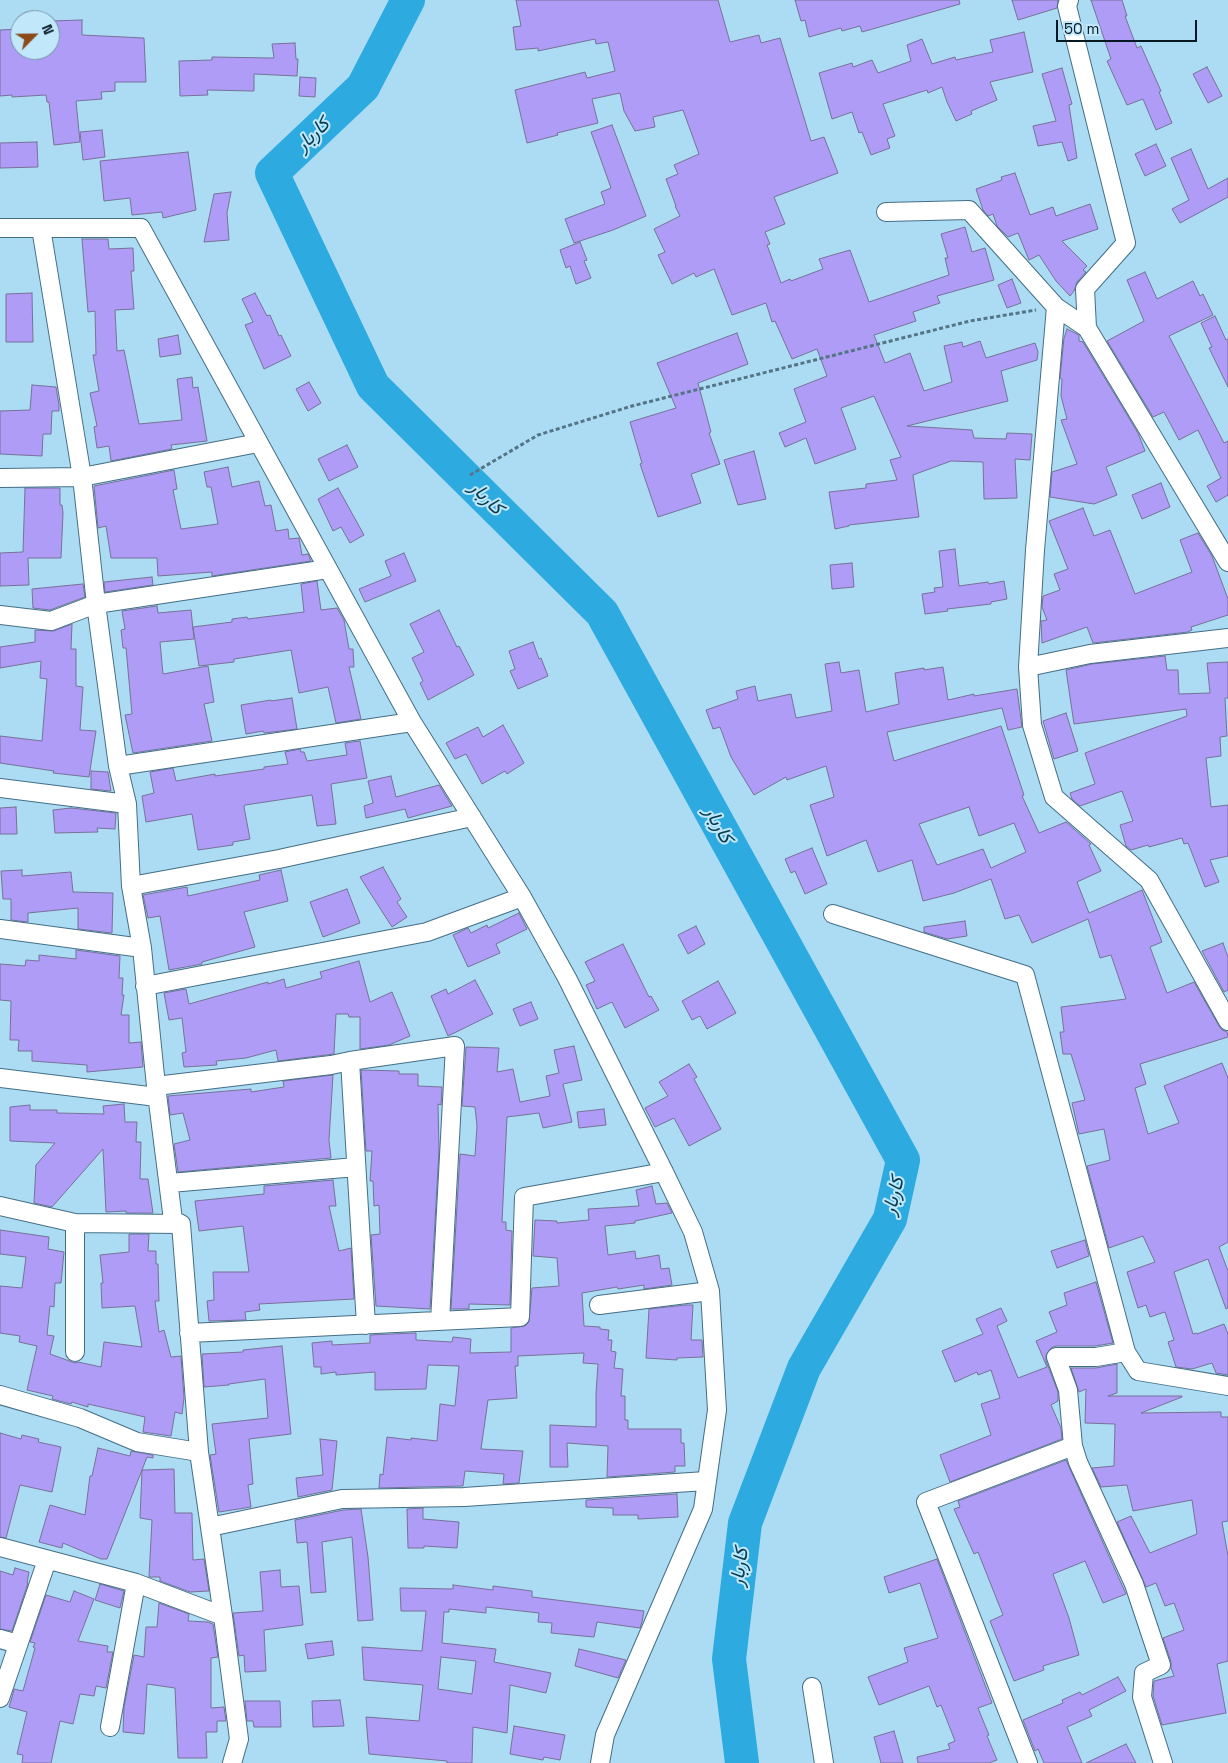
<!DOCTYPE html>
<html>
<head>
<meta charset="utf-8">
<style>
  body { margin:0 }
  #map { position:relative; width:1228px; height:1763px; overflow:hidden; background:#acdbf4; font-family:"Space Grotesk",sans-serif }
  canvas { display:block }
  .north { position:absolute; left:10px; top:10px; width:50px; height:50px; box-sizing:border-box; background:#c1e7fb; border:1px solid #7694a4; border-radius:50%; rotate:67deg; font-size:14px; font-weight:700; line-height:20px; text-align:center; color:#061821 }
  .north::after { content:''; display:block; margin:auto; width:18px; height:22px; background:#8c491a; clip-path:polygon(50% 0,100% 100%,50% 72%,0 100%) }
  .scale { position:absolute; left:1056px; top:20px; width:141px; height:22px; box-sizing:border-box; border:2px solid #061821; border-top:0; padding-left:6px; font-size:15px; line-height:18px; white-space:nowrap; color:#061821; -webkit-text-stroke:4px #c1e7fb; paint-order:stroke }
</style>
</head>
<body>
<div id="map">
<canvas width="1228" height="1763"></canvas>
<div class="north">N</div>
<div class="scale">50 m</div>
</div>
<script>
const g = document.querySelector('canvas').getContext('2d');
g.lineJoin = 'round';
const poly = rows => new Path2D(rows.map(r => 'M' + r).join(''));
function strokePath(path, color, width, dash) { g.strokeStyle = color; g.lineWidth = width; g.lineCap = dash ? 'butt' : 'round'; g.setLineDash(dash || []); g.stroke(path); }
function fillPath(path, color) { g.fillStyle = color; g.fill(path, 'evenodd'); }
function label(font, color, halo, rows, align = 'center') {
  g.font = font + ' "Space Grotesk",Vazirmatn,sans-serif'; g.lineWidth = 4; g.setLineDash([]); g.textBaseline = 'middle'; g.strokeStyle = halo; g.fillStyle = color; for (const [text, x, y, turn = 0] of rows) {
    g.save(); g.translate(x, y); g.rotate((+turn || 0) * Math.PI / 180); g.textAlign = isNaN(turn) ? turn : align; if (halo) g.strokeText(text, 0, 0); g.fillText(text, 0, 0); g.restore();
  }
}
strokePath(poly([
  [408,0,363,87,272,173,373,386,602,613,903,1160,890,1219,804,1368,745,1523,729,1659,742,1763]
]), '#2dabe0', 34);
const building = poly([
  [516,0,718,0,730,42,759,35,761,43,780,38,811,141,824,137,838,173,774,197,785,224,765,232,770,244,767,245,781,283,790,279,791,281,823,269,819,259,850,250,869,302,949,275,945,258,948,258,941,234,965,227,972,252,985,248,994,280,937,296,940,303,913,312,916,321,874,335,885,363,910,353,924,391,952,382,944,346,962,342,963,347,980,341,986,358,1035,343,1038,352,1037,360,1001,371,1008,401,907,426,972,430,974,438,1006,439,1007,433,1032,434,1030,460,1015,459,1017,498,984,499,983,462,951,461,913,475,919,517,849,525,849,526,835,529,829,492,866,488,866,484,897,480,890,460,901,457,874,396,841,408,856,449,815,464,806,438,785,447,779,433,806,422,794,389,827,376,817,349,792,359,775,321,772,322,766,303,732,315,714,269,696,277,694,273,672,284,658,255,665,252,654,229,680,216,675,206,676,206,666,179,678,174,674,165,699,154,683,110,653,117,655,127,635,131,624,111,620,93,592,99,598,123,557,133,558,135,527,143,515,90,585,72,587,78,615,71,608,42,596,44,595,39,538,51,538,48,516,50,513,27,521,26,516,0],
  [795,0,959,0,960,4,862,32,860,26,842,31,841,28,809,37,805,20,801,21,795,0],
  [1012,0,1058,0,1057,8,1018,20,1012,0],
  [1091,0,1122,0,1127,16,1125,16,1137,48,1141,46,1161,91,1159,92,1172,123,1156,130,1143,99,1127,105,1107,61,1111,59,1091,0],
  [82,20,82,35,144,38,146,82,115,82,115,91,101,92,102,99,76,101,80,142,54,145,49,102,47,102,46,95,12,97,12,95,0,96,0,30,20,29,20,50,50,50,50,21,82,20],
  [1024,32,1033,72,990,82,997,100,971,111,972,114,956,121,947,102,942,87,928,93,927,90,883,104,895,136,887,139,890,148,871,155,862,132,859,133,852,112,832,119,819,73,852,63,853,67,872,60,878,73,911,61,907,45,922,39,932,64,955,57,956,60,993,52,990,40,1024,32],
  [295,43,296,59,298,59,297,76,254,74,254,91,207,90,208,95,180,96,179,61,212,60,212,57,270,58,274,58,272,44,295,43],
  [1207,67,1222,96,1208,103,1193,74,1207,67],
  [1062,68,1072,104,1069,105,1077,158,1068,161,1062,142,1038,146,1033,126,1056,121,1042,74,1062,68],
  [300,77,316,78,315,97,299,96,300,77],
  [612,125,646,216,613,230,574,243,565,219,605,204,601,192,611,188,591,132,612,125],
  [102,130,105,157,83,160,80,132,102,130],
  [37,142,38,167,0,168,0,143,37,142],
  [1156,144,1166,166,1145,176,1135,154,1156,144],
  [1191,149,1208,189,1228,178,1228,197,1180,223,1172,209,1189,200,1171,158,1191,149],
  [188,152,196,210,163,218,162,212,132,215,130,198,104,201,100,161,188,152],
  [1015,173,1030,215,1053,207,1056,216,1090,204,1098,229,1062,241,1087,266,1083,270,1086,272,1077,282,1074,291,1070,296,1056,281,1039,255,1029,260,1018,233,1008,237,997,226,993,214,988,216,983,210,976,189,1002,180,1001,177,1015,173],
  [231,192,227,213,229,240,204,242,214,194,231,192],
  [82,239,108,239,109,249,133,248,134,271,131,271,134,309,115,310,117,351,124,350,139,424,182,420,177,379,192,377,193,388,198,387,207,441,171,445,172,449,111,461,109,446,97,448,94,427,97,426,90,393,99,391,93,355,96,355,95,311,88,312,82,239],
  [580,242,587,260,584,261,591,278,576,284,570,266,566,268,560,250,580,242],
  [1145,272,1157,299,1193,281,1200,296,1203,294,1213,315,1169,336,1224,443,1228,441,1228,495,1216,502,1207,486,1221,478,1198,430,1179,440,1164,412,1153,417,1107,341,1144,321,1127,280,1145,272],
  [1012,279,1021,303,1007,308,998,285,1012,279],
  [32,293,33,342,6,342,6,294,32,293],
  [255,293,267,316,270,315,279,336,281,335,291,356,264,369,245,325,253,322,242,299,255,293],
  [1215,316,1226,340,1228,339,1228,387,1209,348,1212,347,1201,323,1215,316],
  [1067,329,1079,335,1079,341,1083,342,1138,433,1145,451,1106,467,1117,495,1094,504,1050,497,1052,472,1077,464,1061,420,1067,419,1061,396,1062,379,1060,378,1064,338,1067,329],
  [737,333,748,364,698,383,711,432,709,433,720,464,691,474,701,503,658,517,640,464,642,463,630,422,676,408,657,363,737,333],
  [178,335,181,354,160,357,158,339,178,335],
  [309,382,321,403,308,411,296,389,309,382],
  [32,385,56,387,59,405,59,411,52,411,51,434,43,434,42,456,0,454,0,411,30,410,32,385],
  [347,445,358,467,329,481,318,459,347,445],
  [754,451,766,499,738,505,724,460,754,451],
  [228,467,232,487,259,481,265,506,271,505,276,531,288,529,289,539,299,538,302,555,308,554,311,561,212,576,212,572,158,576,157,558,111,558,106,526,98,528,94,486,174,470,177,489,173,490,181,529,218,524,211,487,207,487,204,472,228,467],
  [1161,483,1170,507,1142,519,1132,495,1161,483],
  [25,488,60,488,60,505,62,505,63,513,61,558,28,558,29,585,0,586,0,553,23,552,25,488],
  [338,488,364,535,350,543,341,527,333,531,318,499,338,488],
  [1083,508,1094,536,1110,530,1135,594,1192,572,1180,540,1198,533,1212,556,1228,599,1228,615,1191,627,1192,630,1188,632,1093,643,1087,627,1042,643,1041,621,1047,620,1042,607,1043,596,1060,590,1054,574,1068,569,1049,521,1083,508],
  [955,549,959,586,988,582,989,584,1004,581,1007,599,991,602,991,604,947,609,948,611,925,614,922,594,935,592,934,588,943,587,939,551,955,549],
  [404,553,416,581,365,602,359,589,391,576,385,561,404,553],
  [852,563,854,587,832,589,830,565,852,563],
  [152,577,153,585,105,592,104,582,152,577],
  [317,581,321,610,337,608,344,620,349,649,353,649,354,667,349,667,361,719,336,723,328,687,299,693,291,650,234,659,234,662,199,666,193,627,232,622,232,619,247,617,248,619,304,612,301,584,317,581],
  [83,584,85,597,50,610,33,608,32,589,83,584],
  [157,606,158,613,191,610,194,639,160,642,163,674,208,666,214,702,204,704,212,741,133,753,125,715,132,714,126,648,123,648,121,630,125,629,122,611,157,606],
  [439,610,457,647,459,646,474,675,428,700,420,683,423,681,412,658,424,652,410,624,439,610],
  [72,624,71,649,76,649,76,686,83,687,80,730,96,731,89,777,53,773,54,771,0,763,0,736,42,741,47,679,40,678,41,661,0,668,0,647,35,642,35,630,54,631,72,624],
  [533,642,539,659,541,658,548,676,518,689,510,671,515,669,509,651,533,642],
  [1165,656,1167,670,1178,670,1179,694,1210,693,1207,663,1228,662,1228,698,1225,698,1227,736,1220,737,1221,756,1206,758,1211,807,1228,805,1228,856,1210,860,1219,882,1205,887,1188,843,1184,844,1182,838,1149,847,1148,845,1131,850,1126,846,1120,825,1133,821,1122,791,1080,806,1072,799,1070,793,1095,784,1085,753,1187,716,1186,709,1074,724,1066,670,1092,664,1165,656],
  [839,662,841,673,859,670,866,712,899,704,895,673,924,668,924,670,943,667,948,700,974,694,974,696,1017,689,1022,727,1008,730,1002,708,887,732,894,761,1001,726,1024,795,1022,796,1039,833,1066,822,1091,844,1089,845,1101,871,1077,882,1089,913,1142,890,1162,942,1150,947,1167,993,1194,982,1219,1026,1222,1030,1227,1032,1228,1037,1140,1064,1146,1084,1135,1088,1148,1134,1179,1123,1164,1086,1222,1063,1228,1078,1228,1242,1219,1247,1228,1271,1228,1308,1226,1309,1208,1259,1174,1272,1193,1334,1197,1333,1197,1334,1224,1324,1228,1334,1228,1375,1216,1373,1212,1363,1192,1369,1176,1367,1168,1342,1174,1340,1165,1312,1150,1317,1146,1305,1138,1308,1127,1272,1155,1262,1143,1236,1109,1248,1087,1166,1110,1160,1104,1129,1079,1134,1072,1103,1085,1100,1071,1054,1063,1054,1060,1032,1064,1032,1061,1007,1126,999,1111,955,1100,958,1088,919,1032,943,1019,915,1005,919,991,879,954,893,923,901,912,860,878,872,866,840,827,856,810,805,834,797,826,766,787,780,786,777,754,795,731,757,720,727,713,729,706,710,738,699,736,691,755,686,758,701,791,694,796,718,832,711,825,664,839,662],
  [969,807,979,836,1014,823,1026,852,991,868,983,849,937,865,919,824,969,807],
  [292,698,297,729,264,733,263,731,246,734,241,705,271,700,271,701,292,698],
  [1066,713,1078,751,1054,759,1043,721,1066,713],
  [503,725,524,763,507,774,505,771,482,784,466,754,455,759,446,743,478,727,483,737,503,725],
  [360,741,367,778,331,784,336,824,317,826,312,795,245,805,244,807,250,839,233,842,233,845,198,850,192,814,146,822,142,796,154,793,150,772,173,768,176,781,215,774,215,776,264,769,264,767,288,764,285,752,300,749,301,752,304,752,307,761,347,755,345,743,360,741],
  [91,771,108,772,111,791,91,789,91,771],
  [391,776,396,797,439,785,452,806,408,818,405,809,366,818,364,806,373,803,368,781,391,776],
  [16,807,17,834,0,834,0,808,16,807],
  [71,808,116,813,115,829,97,828,98,832,55,833,53,810,71,808],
  [812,848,827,884,805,894,795,871,791,873,785,859,812,848],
  [383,867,401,899,397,902,407,917,392,927,360,877,383,867],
  [22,870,22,876,71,872,73,892,113,893,112,933,78,929,78,908,28,913,28,922,11,920,11,899,3,899,1,871,22,870],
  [281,870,288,901,244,912,255,947,202,962,202,964,169,970,160,916,148,918,143,895,187,887,188,896,260,880,259,875,281,870],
  [347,889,360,923,323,937,310,902,347,889],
  [519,913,527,929,496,944,500,953,468,967,453,935,468,928,471,933,487,925,488,928,519,913],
  [965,921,967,936,947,939,924,932,924,927,965,921],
  [696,926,705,944,688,954,678,935,696,926],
  [1223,943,1228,957,1228,990,1224,992,1202,951,1223,943],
  [623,944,649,997,651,996,659,1010,625,1028,612,1002,597,1009,586,985,595,981,585,962,623,944],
  [76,950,120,956,119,978,123,978,122,995,124,995,121,1015,129,1015,129,1043,141,1042,143,1067,87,1072,87,1065,32,1061,32,1051,18,1051,19,1040,10,1040,11,1001,0,1000,0,964,25,966,26,960,39,961,39,955,76,959,76,950],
  [359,961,370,1002,392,992,410,1036,389,1045,360,1049,360,1017,349,1017,348,1014,336,1014,334,1054,278,1061,276,1050,246,1058,216,1061,217,1065,184,1067,182,1053,186,1052,182,1018,169,1020,164,993,186,989,189,1004,268,982,268,984,284,979,286,988,322,978,320,972,359,961],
  [475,980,493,1014,448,1036,431,996,446,989,448,994,475,980],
  [718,981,736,1013,707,1029,700,1016,692,1020,682,1001,718,981],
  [531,1002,538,1019,520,1026,513,1009,531,1002],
  [574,1046,582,1080,563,1084,572,1122,543,1128,539,1113,507,1117,502,1222,506,1222,506,1230,512,1231,510,1305,469,1304,469,1309,451,1309,460,1154,475,1156,477,1126,475,1107,462,1106,466,1047,499,1048,497,1072,513,1069,520,1102,550,1096,546,1076,559,1073,554,1050,574,1046],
  [689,1064,697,1077,694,1079,721,1129,689,1146,674,1118,655,1127,645,1108,668,1096,659,1082,689,1064],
  [361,1070,399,1071,399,1074,418,1074,418,1086,442,1087,441,1105,438,1104,439,1151,430,1309,376,1306,371,1235,380,1234,379,1205,374,1206,373,1181,370,1181,372,1151,366,1151,361,1070],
  [333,1075,329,1140,331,1158,178,1172,174,1144,190,1140,183,1113,170,1115,168,1096,251,1089,251,1092,284,1087,283,1081,333,1075],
  [124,1104,125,1122,137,1122,136,1142,141,1142,140,1179,148,1179,153,1213,126,1213,126,1211,106,1212,103,1149,52,1207,34,1203,36,1165,55,1143,10,1141,10,1107,30,1105,30,1110,57,1110,57,1113,104,1114,103,1106,124,1104],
  [604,1109,606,1125,579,1128,577,1112,604,1109],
  [333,1180,336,1206,329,1206,339,1251,351,1248,354,1299,259,1304,260,1310,245,1312,246,1320,209,1321,207,1301,214,1300,213,1272,249,1272,243,1226,199,1231,195,1201,264,1194,264,1186,333,1180],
  [652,1186,656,1204,667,1203,672,1213,635,1221,635,1223,605,1226,608,1255,635,1251,636,1259,659,1255,661,1269,669,1268,672,1285,644,1289,644,1285,618,1289,617,1287,582,1293,584,1326,600,1327,600,1329,609,1330,608,1340,612,1340,611,1351,616,1352,614,1368,623,1369,621,1396,625,1396,625,1420,628,1420,628,1429,681,1429,681,1443,684,1443,685,1466,675,1466,675,1472,607,1477,608,1446,567,1443,568,1467,550,1467,550,1425,596,1427,596,1393,598,1364,583,1363,584,1353,518,1356,518,1366,515,1366,517,1398,488,1400,481,1449,523,1451,519,1483,503,1484,504,1474,465,1471,463,1486,379,1488,380,1474,383,1475,387,1437,411,1440,411,1438,437,1441,440,1404,455,1406,459,1366,428,1365,426,1389,375,1390,375,1372,336,1375,336,1372,321,1374,321,1367,314,1367,312,1343,332,1341,332,1345,370,1343,370,1335,414,1333,416,1333,416,1340,452,1342,453,1337,471,1339,470,1353,511,1352,511,1328,525,1326,529,1322,532,1288,559,1286,557,1258,533,1256,535,1220,557,1221,557,1223,589,1220,588,1209,639,1206,636,1190,652,1186],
  [0,1230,49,1237,48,1249,64,1252,61,1283,55,1283,54,1307,50,1306,47,1335,54,1336,50,1354,75,1363,78,1362,101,1367,104,1342,142,1347,135,1306,102,1308,101,1283,103,1283,100,1255,129,1252,129,1234,149,1234,148,1251,156,1251,156,1264,158,1264,159,1301,155,1301,159,1332,164,1330,171,1357,181,1356,184,1398,182,1414,175,1412,171,1436,143,1432,145,1417,88,1404,88,1407,72,1402,71,1404,52,1399,53,1396,27,1390,37,1346,19,1342,20,1336,0,1333,0,1286,22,1288,26,1257,0,1254,0,1230],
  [1085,1240,1089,1256,1057,1268,1051,1251,1085,1240],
  [1096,1282,1113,1343,1095,1346,1056,1346,1051,1348,1046,1355,1046,1361,1058,1392,1058,1401,1051,1405,1061,1428,1062,1439,950,1482,940,1455,991,1435,981,1404,1000,1398,991,1370,978,1375,977,1372,955,1382,942,1351,983,1334,976,1319,1001,1308,1007,1321,997,1326,1018,1378,1047,1367,1036,1341,1057,1332,1049,1312,1067,1305,1064,1293,1096,1282],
  [686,1305,693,1305,691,1340,702,1340,703,1357,677,1358,677,1360,646,1358,649,1309,686,1305],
  [282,1346,291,1434,249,1439,253,1484,248,1485,251,1507,219,1512,210,1455,216,1454,212,1424,268,1418,265,1379,229,1384,229,1385,204,1387,202,1354,243,1352,243,1350,282,1346],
  [1117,1364,1117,1393,1108,1396,1182,1396,1182,1397,1141,1413,1221,1412,1221,1417,1228,1417,1228,1521,1222,1522,1228,1556,1228,1661,1217,1664,1226,1713,1162,1725,1153,1696,1154,1681,1174,1676,1171,1668,1171,1662,1163,1638,1184,1630,1174,1603,1165,1606,1156,1583,1146,1587,1117,1522,1131,1516,1150,1553,1197,1534,1192,1500,1133,1511,1127,1485,1101,1487,1092,1468,1114,1466,1115,1424,1085,1423,1086,1389,1079,1392,1071,1368,1096,1368,1117,1364],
  [0,1433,21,1439,22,1435,39,1439,38,1442,61,1447,52,1492,20,1485,6,1538,0,1537,0,1433],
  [320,1439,337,1441,332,1490,298,1497,296,1478,323,1475,320,1439],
  [98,1448,130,1456,131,1451,153,1455,153,1458,147,1457,142,1470,174,1469,175,1513,192,1513,193,1560,204,1559,209,1591,190,1592,160,1581,160,1577,149,1577,152,1520,140,1518,142,1470,107,1559,101,1559,63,1543,62,1548,39,1542,50,1505,85,1515,90,1476,92,1476,98,1448],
  [1066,1460,1126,1594,1103,1603,1085,1561,1053,1574,1069,1618,1079,1655,1043,1666,1044,1670,1014,1681,990,1621,1003,1615,978,1552,974,1554,954,1509,960,1507,958,1501,1066,1460],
  [677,1494,678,1517,638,1519,638,1515,613,1515,613,1508,586,1507,586,1500,677,1494],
  [423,1508,423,1519,459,1522,457,1548,424,1546,424,1548,408,1548,407,1509,423,1508],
  [361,1509,368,1557,373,1620,358,1621,352,1537,322,1542,326,1592,311,1593,307,1542,297,1543,295,1520,343,1510,361,1509],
  [937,1559,992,1703,978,1708,989,1735,987,1736,997,1760,989,1763,918,1763,917,1757,950,1749,948,1744,955,1741,941,1705,937,1707,929,1686,879,1705,868,1677,908,1662,904,1648,938,1638,920,1583,889,1593,884,1577,937,1559],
  [15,1568,29,1572,27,1583,28,1583,12,1631,0,1629,0,1571,13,1575,15,1568],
  [280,1570,281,1587,299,1586,303,1625,264,1630,266,1671,245,1672,244,1655,239,1656,233,1613,263,1611,260,1572,280,1570],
  [100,1584,124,1591,120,1608,95,1600,100,1584],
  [453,1585,493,1590,493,1586,532,1591,532,1597,644,1611,642,1622,640,1628,597,1622,594,1637,551,1633,552,1623,538,1622,539,1613,486,1607,486,1613,449,1609,449,1612,444,1612,442,1643,496,1649,494,1662,551,1673,546,1693,510,1685,507,1733,473,1727,472,1763,447,1763,447,1761,369,1754,366,1717,419,1721,423,1685,364,1680,362,1647,422,1651,426,1611,401,1611,400,1588,453,1589,453,1585],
  [441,1657,476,1661,472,1694,438,1689,441,1657],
  [74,1591,94,1599,78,1641,108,1646,107,1652,113,1652,106,1688,96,1686,94,1696,80,1694,73,1724,60,1721,51,1763,22,1763,23,1755,17,1754,27,1712,9,1707,12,1697,14,1689,23,1691,35,1648,33,1647,35,1643,30,1642,46,1595,70,1602,74,1591],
  [159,1603,189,1614,188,1621,208,1622,213,1624,218,1657,211,1658,211,1708,224,1707,226,1721,217,1721,217,1732,206,1732,207,1758,178,1758,175,1688,147,1684,144,1734,123,1732,124,1707,134,1655,144,1657,146,1627,157,1627,159,1603],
  [332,1641,334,1655,308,1659,305,1644,332,1641],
  [579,1649,626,1660,618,1678,575,1666,579,1649],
  [1118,1677,1126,1691,1089,1710,1092,1716,1067,1727,1082,1763,1044,1763,1038,1749,1035,1751,1023,1720,1063,1703,1062,1700,1080,1692,1082,1695,1118,1677],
  [340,1700,344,1726,313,1727,312,1701,340,1700],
  [245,1701,280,1701,281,1727,254,1727,253,1721,247,1721,245,1701],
  [514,1726,565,1735,560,1760,544,1757,543,1760,510,1754,514,1726],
  [894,1731,903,1763,881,1763,874,1737,894,1731],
  [1126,1744,1136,1763,1086,1763,1126,1744]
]);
fillPath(building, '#ae9cf7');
strokePath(building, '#777198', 1);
const street = poly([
  [1069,0,1067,6,1126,243,1085,289,1087,328],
  [886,212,969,210,1056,307,1087,328,1228,562],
  [0,228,141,228,412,722,522,897,567,978,664,1172,693,1232,710,1291,717,1410,703,1509,605,1735,600,1763],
  [41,228,82,477,96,604,118,766,127,804,131,886,142,948,156,1086,173,1220,181,1224,199,1452,223,1616,239,1739,232,1763],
  [1056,307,1035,550,1028,667,1032,725,1054,797,1149,880,1228,1021],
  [0,478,82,477,258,443],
  [0,615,51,621,96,604,328,569],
  [1028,667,1090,654,1228,638],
  [118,766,412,722],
  [0,788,127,804],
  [131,886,279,859,472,817],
  [833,914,1025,975,1126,1352,1138,1371,1228,1386],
  [0,929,142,948],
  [145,986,427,932,522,897],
  [350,1061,366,1325],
  [0,1078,157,1097],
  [156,1086,331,1065,350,1061,455,1046,440,1321],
  [170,1183,356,1167],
  [0,1206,75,1223,181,1224],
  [599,1305,710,1291],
  [189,1333,520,1317,524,1197,664,1172],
  [75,1352,75,1223],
  [1126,1352,1096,1357,1056,1357,1068,1390,1073,1446,1078,1462,1134,1584,1161,1665,1144,1673,1142,1697,1163,1763],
  [0,1395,80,1418,137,1442,199,1452],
  [210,1527,342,1499,464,1497,706,1481],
  [0,1547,136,1583,223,1616],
  [0,1639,18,1644],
  [812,1687,824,1763],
  [0,1698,47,1560],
  [110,1727,136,1583],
  [1028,1763,926,1502,1073,1446]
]);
strokePath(street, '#436f85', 20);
strokePath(poly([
  [470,475,538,435,632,406,970,321,1036,310]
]), '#557485', 3, [4, 2.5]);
strokePath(street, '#fff', 18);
label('italic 20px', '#063c51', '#c1e7fb', [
  ["کاربار",313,135,-44],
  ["کاربار",486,498,45],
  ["کاربار",718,825,61],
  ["کاربار",894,1196,-76],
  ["کاربار",740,1567,-83]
]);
</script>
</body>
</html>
